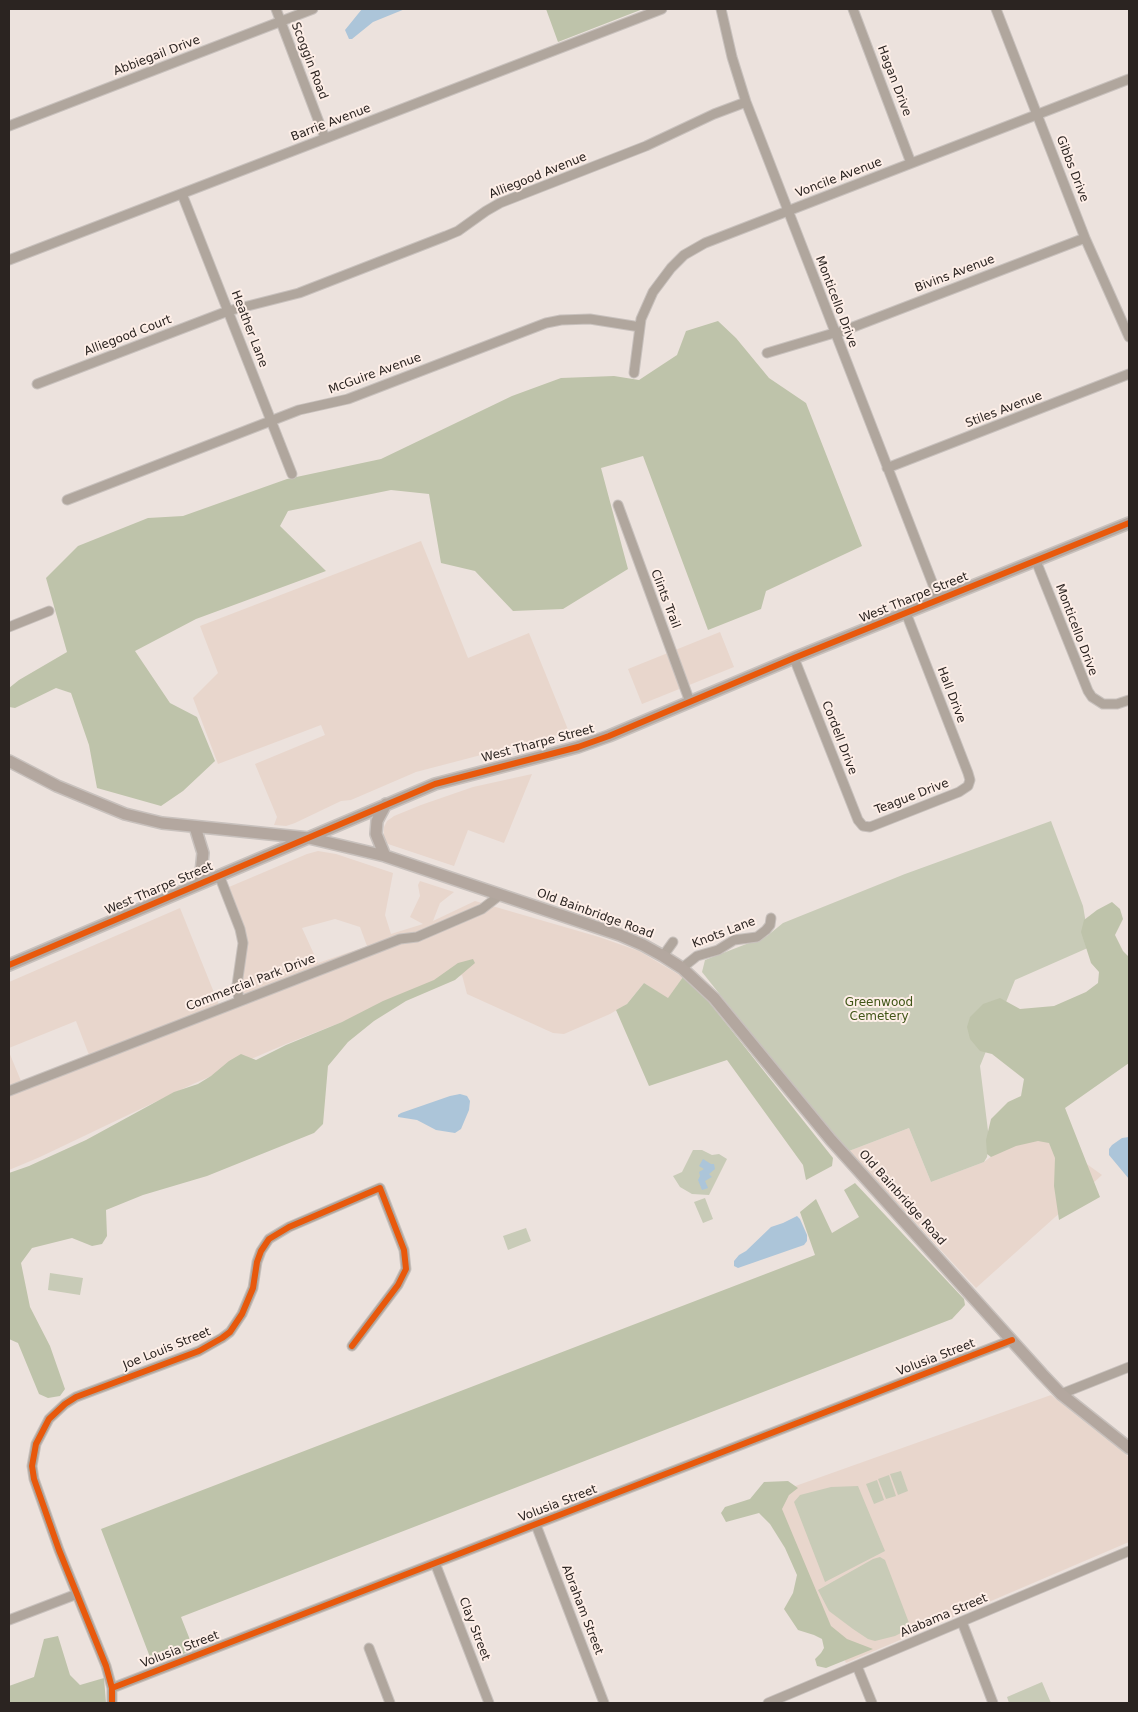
<!DOCTYPE html>
<html>
<head>
<meta charset="utf-8">
<style>
  body { margin:0 }
  #map { position:relative; width:1138px; height:1712px; overflow:hidden; background:#ece2dd; font-family:"DejaVu Sans",sans-serif }
  canvas { display:block }
  .frame { position:absolute; inset:0; border:10px solid #2b2421; pointer-events:none }
</style>
</head>
<body>
<div id="map">
<canvas width="1138" height="1712"></canvas>
<div class="frame"></div>
</div>
<script>
const g = document.querySelector('canvas').getContext('2d');
g.lineJoin = 'round';
function fillPath(path, color) { g.fillStyle = color; g.fill(path, 'evenodd'); }
const poly = rows => new Path2D(rows.map(r => 'M' + r).join(''));
function strokePath(path, color, width, dash) { g.strokeStyle = color; g.lineWidth = width; g.lineCap = dash ? 'butt' : 'round'; g.setLineDash(dash || []); g.stroke(path); }
function label(font, color, halo, rows, align = 'center') {
  g.font = font + ' "DejaVu Sans",sans-serif'; g.lineWidth = 4; g.setLineDash([]); g.textBaseline = 'middle'; g.strokeStyle = halo; g.fillStyle = color; for (const [text, x, y, turn = 0] of rows) {
    g.save(); g.translate(x, y); g.rotate((+turn || 0) * Math.PI / 180); g.textAlign = isNaN(turn) ? turn : align; if (halo) g.strokeText(text, 0, 0); g.fillText(text, 0, 0); g.restore();
  }
}
fillPath(poly([
  [421,541,468,658,529,633,569,732,416,772,351,800,341,801,295,823,286,826,274,825,277,817,255,764,325,735,321,725,218,764,193,698,218,673,200,626],
  [720,632,734,667,642,704,628,669],
  [532,774,504,843,468,830,454,866,388,844,384,838,384,827,387,821,394,816,421,805,473,787],
  [318,851,336,854,393,873,385,915,391,934,423,924,410,917,420,896,418,885,420,881,454,892,440,903,433,921,475,901,599,937,639,951,683,977,668,999,644,983,627,1004,610,1014,564,1034,553,1033,467,994,462,975,286,1044,193,1084,40,1157,9,1170,9,1052,21,1081,89,1055,76,1021,9,1048,9,982,180,908,219,1005,242,994,241,982,246,937,228,889,229,887,307,854],
  [335,919,360,927,367,946,318,963,302,928],
  [1033,1125,1102,1175,976,1288,849,1151,909,1128,931,1182,984,1162],
  [1051,1395,1129,1457,1129,1542,846,1663,773,1494]
]), '#e8d6cc');
fillPath(poly([
  [1051,821,1083,906,1090,947,1015,980,980,1066,989,1139,987,1157,984,1162,931,1182,909,1128,849,1151,809,1106,702,972,705,960,767,936,783,923,905,874],
  [693,1150,702,1150,712,1155,719,1154,727,1159,709,1195,692,1194,680,1187,673,1176,682,1172],
  [705,1198,713,1219,703,1223,694,1202],
  [526,1228,531,1241,508,1250,503,1236],
  [50,1273,83,1278,80,1295,48,1290],
  [901,1471,908,1491,898,1495,890,1474],
  [889,1475,896,1496,886,1499,878,1479],
  [877,1480,884,1500,874,1504,866,1484],
  [858,1486,885,1551,825,1582,794,1502,800,1495,831,1487],
  [880,1557,885,1560,911,1628,895,1636,875,1641,868,1639,853,1629,829,1611,818,1590,873,1559],
  [1042,1682,1051,1703,1009,1703,1007,1697]
]), '#c8cbb7');
fillPath(poly([
  [546,9,643,9,558,42],
  [718,321,736,338,769,378,806,403,862,546,766,591,761,609,708,630,643,456,601,468,628,569,563,609,513,611,475,571,441,563,429,494,391,490,288,511,280,526,326,571,196,619,135,651,170,703,197,717,215,761,183,791,161,806,97,788,89,745,71,693,56,688,15,708,9,707,9,688,19,680,67,652,46,578,78,546,148,518,183,516,287,479,381,459,512,396,561,378,614,376,639,380,677,355,686,331],
  [1112,902,1120,909,1123,919,1115,935,1123,951,1129,957,1129,1063,1065,1108,1100,1197,1059,1220,1054,1186,1055,1158,1049,1143,1038,1141,1016,1146,991,1157,987,1154,986,1140,991,1119,1008,1102,1021,1096,1024,1079,992,1054,980,1051,970,1039,967,1027,970,1017,983,1004,1000,998,1020,1009,1054,1006,1086,992,1098,983,1099,972,1091,963,1081,932,1084,920,1097,910],
  [473,959,475,963,455,980,406,1001,374,1021,348,1042,328,1066,323,1124,314,1133,207,1176,143,1195,106,1210,107,1236,102,1244,92,1246,72,1238,32,1248,21,1263,30,1307,50,1346,65,1389,60,1396,48,1398,39,1394,18,1343,9,1339,9,1173,29,1166,86,1140,174,1092,198,1084,211,1076,229,1061,241,1054,256,1060,286,1045,342,1022,383,1001,434,980,458,963],
  [683,977,696,986,709,1002,833,1158,832,1166,806,1180,803,1165,727,1060,649,1086,616,1010,627,1004,644,983,668,998],
  [855,1183,964,1299,965,1305,952,1319,181,1617,194,1650,153,1665,101,1529,815,1255,800,1212,816,1199,832,1233,859,1217,844,1190],
  [788,1481,798,1488,789,1495,782,1509,831,1626,847,1639,873,1649,826,1668,817,1666,815,1659,821,1653,824,1648,822,1639,814,1635,798,1630,784,1609,793,1593,797,1575,785,1548,770,1524,759,1513,726,1522,721,1513,725,1507,750,1499,764,1482],
  [58,1636,70,1675,80,1685,104,1678,106,1703,9,1703,9,1686,34,1677,44,1639]
]), '#bec3aa');
fillPath(poly([
  [362,9,405,9,373,22,352,39,349,39,345,30],
  [460,1094,467,1096,470,1101,469,1110,461,1129,455,1133,436,1130,417,1120,398,1117,398,1115,401,1113,450,1096],
  [1129,1137,1129,1179,1109,1155,1109,1149,1112,1145,1122,1138],
  [703,1159,711,1164,714,1164,715,1169,709,1174,712,1177,710,1178,705,1181,708,1188,702,1190,698,1180,700,1176,699,1172,704,1169,699,1166],
  [797,1216,800,1219,807,1235,807,1241,804,1245,738,1268,734,1266,734,1261,739,1255,746,1251,771,1227,783,1223]
]), '#acc5d9');
const minor = poly([
  [276,9,325,138],
  [721,9,732,57,746,102,939,600],
  [853,9,911,163],
  [996,9,1085,238,1129,337],
  [9,126,313,9],
  [182,194,292,474],
  [9,260,662,9],
  [835,334,1085,238],
  [767,353,834,333],
  [634,373,641,319,653,292,671,268,684,255,705,243,1129,79],
  [37,384,228,311,299,293,446,236,458,231,486,211,500,203,646,146,714,114,746,102],
  [887,468,1129,374],
  [67,500,299,410,348,399,546,323,561,320,590,319,640,327],
  [618,505,690,702],
  [1036,561,1088,691,1092,697,1103,704,1117,704,1129,700],
  [9,627,49,611],
  [794,658,858,820,863,826,870,827,959,792,968,786,970,780,968,773,906,613],
  [219,875,240,929,243,943,237,985,239,1001],
  [663,956,673,942],
  [682,968,697,956,718,950,734,940,757,937,766,930,770,925,771,918],
  [9,1091,400,939,417,937,482,909,500,895],
  [1061,1394,1129,1367],
  [536,1525,604,1703],
  [435,1563,489,1703],
  [9,1620,77,1594],
  [962,1622,993,1703],
  [369,1648,390,1703],
  [857,1666,872,1703],
  [112,1688,1012,1340],
  [112,1703,112,1688,106,1666,59,1550,34,1479,32,1466,36,1444,49,1419,65,1404,76,1397,199,1351,222,1338,230,1332,242,1314,253,1288,257,1262,261,1251,269,1239,289,1227,380,1188,404,1250,406,1269,398,1285,352,1346],
  [768,1703,1129,1551]
]);
const major = poly([
  [9,761,57,786,125,814,162,823,309,838,385,856,620,935,643,945,663,956,682,968,714,998,831,1140,1042,1374,1061,1394,1129,1448],
  [195,827,203,853,200,883],
  [385,856,376,834,377,821,386,804],
  [9,965,435,784,578,747,609,736,794,658,1129,523]
]);
strokePath(minor, '#c8c1bd', 11);
strokePath(major, '#c8c1bd', 14);
strokePath(minor, '#b0a69d', 9);
strokePath(major, '#b3a79f', 11);
strokePath(poly([
  [9,965,435,784,578,747,609,736,794,658,1129,523],
  [112,1688,1012,1340],
  [112,1703,112,1688,106,1666,59,1550,34,1479,32,1466,36,1444,49,1419,65,1404,76,1397,199,1351,222,1338,230,1332,242,1314,253,1288,257,1262,261,1251,269,1239,289,1227,380,1188,404,1250,406,1269,398,1285,352,1346]
]), '#e8590c', 6);
label('12px', '#2b2421', '#fdeee7', [
  ["Abbiegail Drive",157,56,-21],
  ["Scoggin Road",309,61,69],
  ["Hagan Drive",894,81,69],
  ["Barrie Avenue",331,123,-21],
  ["Gibbs Drive",1072,169,69],
  ["Alliegood Avenue",538,176,-22],
  ["Voncile Avenue",839,178,-21],
  ["Bivins Avenue",955,274,-21],
  ["Monticello Drive",836,302,69],
  ["Heather Lane",249,329,69],
  ["Alliegood Court",128,336,-21],
  ["McGuire Avenue",375,374,-20],
  ["Stiles Avenue",1004,410,-21],
  ["West Tharpe Street",914,598,-22],
  ["Clints Trail",665,599,69],
  ["Monticello Drive",1076,630,69],
  ["Hall Drive",951,695,69],
  ["Cordell Drive",839,738,69],
  ["West Tharpe Street",538,744,-15],
  ["Teague Drive",912,797,-21],
  ["West Tharpe Street",159,889,-23],
  ["Old Bainbridge Road",595,914,20],
  ["Knots Lane",724,933,-21],
  ["Commercial Park Drive",251,983,-21],
  ["Old Bainbridge Road",902,1198,48],
  ["Joe Louis Street",167,1349,-22],
  ["Volusia Street",936,1358,-21],
  ["Volusia Street",558,1504,-21],
  ["Abraham Street",582,1610,69],
  ["Alabama Street",944,1616,-23],
  ["Clay Street",474,1629,69],
  ["Volusia Street",180,1650,-21]
]);
label('12px', '#405517', '#fdeee7', [
  ["Greenwood",879,1003],
  ["Cemetery",879,1017]
]);
</script>
</body>
</html>
